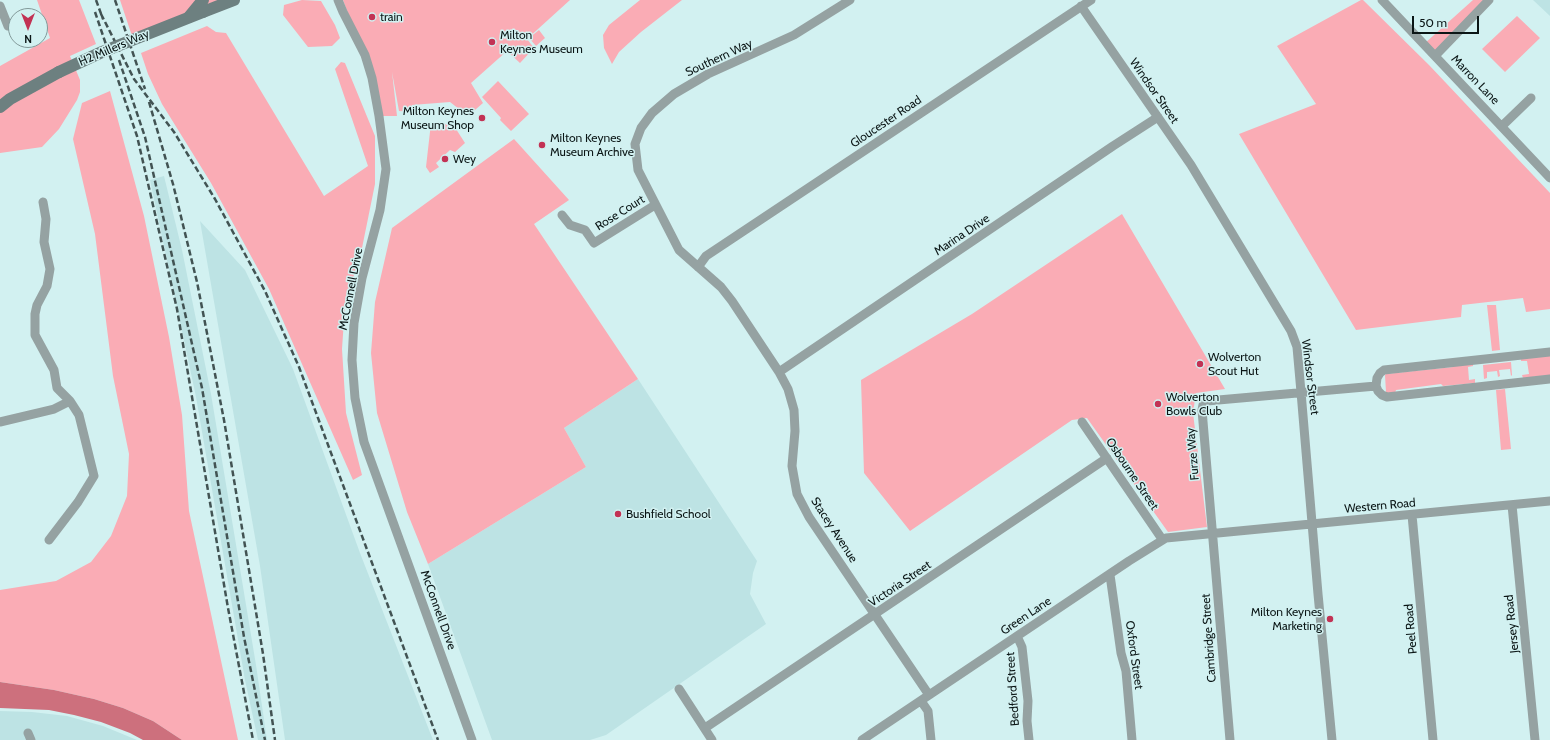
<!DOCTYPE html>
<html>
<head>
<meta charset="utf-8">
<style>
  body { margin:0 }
  #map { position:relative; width:1550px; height:740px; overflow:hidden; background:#d2f1f1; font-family:Cabin,sans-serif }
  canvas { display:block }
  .north { position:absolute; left:8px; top:8px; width:40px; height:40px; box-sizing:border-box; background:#d2f1f1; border:1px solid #829999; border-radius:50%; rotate:180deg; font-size:11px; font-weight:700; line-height:16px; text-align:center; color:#0b1616 }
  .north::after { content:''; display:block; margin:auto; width:14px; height:18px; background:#c23254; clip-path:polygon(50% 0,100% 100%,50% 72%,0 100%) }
  .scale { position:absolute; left:1412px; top:16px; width:67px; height:18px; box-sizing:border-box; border:2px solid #0b1616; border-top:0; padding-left:5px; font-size:12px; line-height:14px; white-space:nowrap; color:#0b1616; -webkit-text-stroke:3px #d2f1f1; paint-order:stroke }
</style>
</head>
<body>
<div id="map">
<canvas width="1550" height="740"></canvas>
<div class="north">N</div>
<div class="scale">50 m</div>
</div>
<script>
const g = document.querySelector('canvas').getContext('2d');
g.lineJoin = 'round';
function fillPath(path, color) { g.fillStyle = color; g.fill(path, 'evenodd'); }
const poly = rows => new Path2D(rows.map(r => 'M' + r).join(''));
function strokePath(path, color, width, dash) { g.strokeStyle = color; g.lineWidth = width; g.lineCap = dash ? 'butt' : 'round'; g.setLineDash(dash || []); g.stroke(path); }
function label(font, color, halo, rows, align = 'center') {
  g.font = font + ' Cabin,sans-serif'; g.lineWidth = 3; g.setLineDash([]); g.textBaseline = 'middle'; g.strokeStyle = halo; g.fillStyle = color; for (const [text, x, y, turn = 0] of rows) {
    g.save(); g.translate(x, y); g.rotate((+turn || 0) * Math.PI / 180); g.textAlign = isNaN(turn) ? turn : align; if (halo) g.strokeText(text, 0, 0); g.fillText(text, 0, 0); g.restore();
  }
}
fillPath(poly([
  [1533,0,1550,0,1550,16],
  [164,176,182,250,211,394,256,665,267,740,258,740,245,680,196,397,150,180],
  [200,221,245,270,293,369,360,553,433,740,285,740,260,566],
  [638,379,757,561,753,573,750,594,766,624,606,735,590,740,492,740,428,564,586,467,564,428],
  [0,711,32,712,67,716,103,726,137,740,0,740]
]), '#bde3e4');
fillPath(poly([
  [37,0,79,0,96,44,70,56,80,80,80,92,77,100,59,129,42,147,0,153,0,66,50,38],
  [120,0,234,0,133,39],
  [302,0,321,1,335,25,340,38,332,46,308,47,283,15,284,5],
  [343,0,570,0,527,39,534,48,520,63,507,51,471,83,483,103,468,116,450,102,412,105,412,112,399,111,392,72,397,116,379,116,372,78],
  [640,0,682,0,641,32,619,52,612,64,604,48,603,35,609,25],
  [1361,0,1363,0,1429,65,1550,193,1550,309,1526,312,1523,298,1462,305,1461,317,1356,330,1239,134,1316,104,1277,46],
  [1473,0,1490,0,1435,56,1424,44],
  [1517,16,1540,38,1505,72,1482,49],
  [207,26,216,32,226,33,324,196,368,166,335,69,341,62,345,63,375,136,375,184,362,248,345,305,342,349,346,413,362,475,353,480,269,289,211,183,162,104,148,74,141,53],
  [539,30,545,38,536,46,529,38],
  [498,81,529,114,511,131,500,120,501,118,482,97],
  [110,91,144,216,169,337,182,415,189,511,238,740,182,740,153,721,123,708,94,699,54,690,0,682,0,590,56,581,91,562,111,536,127,496,129,454,113,376,95,234,73,139,82,103],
  [431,123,443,123,456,129,465,143,455,152,450,150,436,163,439,167,430,173,426,167],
  [514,139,569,200,534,224,638,379,564,428,586,467,428,564,407,512,377,413,371,353,375,302,392,228],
  [1122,214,1225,389,1196,393,1193,413,1207,527,1168,532,1087,418,1072,420,910,531,864,473,861,380,972,314],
  [1487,305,1496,305,1500,350,1492,351],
  [1550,354,1550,375,1523,378,1522,375,1529,374,1527,361,1521,361,1521,357],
  [1473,362,1473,366,1468,367,1469,380,1475,379,1475,383,1443,386,1441,384,1396,390,1395,393,1387,393,1386,392,1385,375,1386,374,1453,367,1456,364],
  [1511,362,1512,375,1511,376,1510,369,1499,370,1500,376,1498,377,1497,371,1487,372,1487,378,1484,379,1483,365],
  [1505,389,1511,449,1501,450,1496,390]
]), '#faacb5');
fillPath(poly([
  [0,682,54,690,94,699,123,708,153,721,182,740,143,740,130,733,101,722,74,715,49,710,0,708]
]), '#cd707d');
strokePath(poly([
  [338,0,343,12,365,55,372,78,379,116,386,169,380,210,362,278,354,323,352,360,355,398,364,442,472,740],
  [850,0,794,35,708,74,674,94,652,113,641,128,635,144,638,170,679,250,721,287,732,301,779,372,788,389,794,410,795,431,792,466,797,494,809,517,929,695],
  [1382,0,1550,178],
  [0,6,8,26],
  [1081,6,1191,165,1291,331,1297,347,1301,392,1318,594,1332,740],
  [1435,56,1489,0],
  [1502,126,1531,98],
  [43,202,46,219,44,242,50,269,47,286,37,305,35,314,35,335,54,370,57,388,70,401],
  [562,215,570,225,585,230,594,243,655,205],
  [698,267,706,256,1091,0],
  [1550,352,1384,370,1380,373,1377,378,1376,386,1378,391,1382,395,1387,397,1550,379],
  [779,372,1113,146,1158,117],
  [0,422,54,409,70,401,79,415,94,476,78,502,49,540],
  [1082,422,1162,539],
  [1512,505,1535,740],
  [1412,515,1433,740],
  [1110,575,1121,653,1126,671,1132,740],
  [1017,636,1022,647,1028,701,1027,721,1029,740],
  [679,689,712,740],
  [921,701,928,711,931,740],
  [705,728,1107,458],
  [28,733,31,740],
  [862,740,1129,561,1166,538,1550,501],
  [1230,740,1202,410,1203,405,1207,401,1376,386]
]), '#95a2a2', 9);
strokePath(poly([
  [203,12,234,0],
  [189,17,203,0],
  [0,107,10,99,59,72]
]), '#6d8080', 12);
strokePath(poly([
  [96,0,103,19],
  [115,0,145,89],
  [95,12,137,136,177,309,228,608,253,740],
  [101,14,134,79,174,132,215,199,265,291,299,367,438,740],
  [119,60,145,137,202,388,244,637,265,740],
  [149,102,173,184,197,282,224,420,263,654,275,740]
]), '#425353', 2.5, [6, 3]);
strokePath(poly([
  [59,72,102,52,203,12]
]), '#6d8080', 12);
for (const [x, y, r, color] of [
  [372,17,4,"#c23254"],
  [492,42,4,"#c23254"],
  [482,118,4,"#c23254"],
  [542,145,4,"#c23254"],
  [445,159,4,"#c23254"],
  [1200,364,4,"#c23254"],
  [1158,404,4,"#c23254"],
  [618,514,4,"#c23254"],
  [1330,619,4,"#c23254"]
]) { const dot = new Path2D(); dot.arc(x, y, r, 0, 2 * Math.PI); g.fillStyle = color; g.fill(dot); strokePath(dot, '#d2f1f1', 1.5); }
label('12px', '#0b1616', '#d2f1f1', [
  ["train",380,17],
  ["Milton",500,35],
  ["Keynes Museum",500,49],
  ["Milton Keynes",474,111,"right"],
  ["Museum Shop",474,125,"right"],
  ["Milton Keynes",550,138],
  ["Museum Archive",550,152],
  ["Wey",453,159],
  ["Wolverton",1208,357],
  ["Scout Hut",1208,371],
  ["Wolverton",1166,397],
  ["Bowls Club",1166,411],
  ["Bushfield School",626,514],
  ["Milton Keynes",1322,612,"right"],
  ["Marketing",1322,626,"right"]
], 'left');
label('12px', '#0b1616', '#d2f1f1', [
  ["H2 Millers Way",114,48,-23],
  ["Southern Way",719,58,-25],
  ["Marron Lane",1475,80,46],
  ["Windsor Street",1154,91,55],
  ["Gloucester Road",886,122,-34],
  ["Rose Court",620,213,-32],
  ["Marina Drive",962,235,-34],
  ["McConnell Drive",351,289,-79],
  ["Windsor Street",1310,377,83],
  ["Furze Way",1193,454,-95],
  ["Osbourne Street",1132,474,56],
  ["Western Road",1380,506,-5],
  ["Stacey Avenue",834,530,57],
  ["Victoria Street",900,584,-34],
  ["McConnell Drive",438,610,70],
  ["Green Lane",1026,616,-34],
  ["Jersey Road",1512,624,-96],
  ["Peel Road",1411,629,-95],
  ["Cambridge Street",1209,638,-94],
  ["Oxford Street",1134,655,82],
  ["Bedford Street",1013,689,-94]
]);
</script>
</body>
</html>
